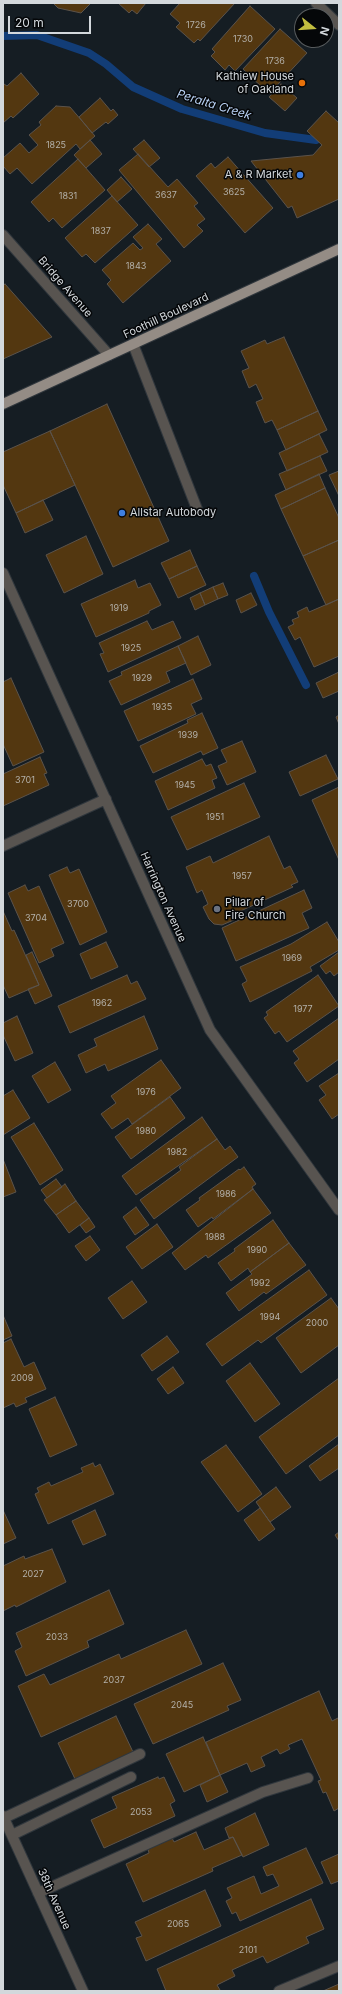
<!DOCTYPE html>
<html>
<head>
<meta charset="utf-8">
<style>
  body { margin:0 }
  #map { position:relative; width:342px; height:1994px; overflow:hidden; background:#151d23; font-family:Inter,sans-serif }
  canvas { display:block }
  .frame { position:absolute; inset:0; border:4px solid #d3d8dc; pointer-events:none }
  .north { position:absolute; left:294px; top:8px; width:40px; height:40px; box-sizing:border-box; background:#050709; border:1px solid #575b5d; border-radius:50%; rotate:107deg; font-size:11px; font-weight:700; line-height:16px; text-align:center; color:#d3d8dc }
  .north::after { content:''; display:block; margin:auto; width:14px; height:18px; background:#c2bd3f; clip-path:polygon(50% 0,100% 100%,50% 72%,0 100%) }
  .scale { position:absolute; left:8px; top:16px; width:83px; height:18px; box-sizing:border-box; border:2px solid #d3d8dc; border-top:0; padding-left:5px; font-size:12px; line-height:14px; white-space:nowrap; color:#d3d8dc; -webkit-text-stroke:3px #050709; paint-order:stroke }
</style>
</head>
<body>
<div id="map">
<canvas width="342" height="1994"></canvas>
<div class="frame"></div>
<div class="north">N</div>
<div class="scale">20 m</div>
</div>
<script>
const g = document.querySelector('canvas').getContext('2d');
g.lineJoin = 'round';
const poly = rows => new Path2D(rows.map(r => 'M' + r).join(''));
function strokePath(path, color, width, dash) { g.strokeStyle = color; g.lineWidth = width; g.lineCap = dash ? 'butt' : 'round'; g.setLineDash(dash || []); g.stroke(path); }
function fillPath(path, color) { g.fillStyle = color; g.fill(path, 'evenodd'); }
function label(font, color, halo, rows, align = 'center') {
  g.font = font + ' Inter,sans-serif'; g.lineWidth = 3; g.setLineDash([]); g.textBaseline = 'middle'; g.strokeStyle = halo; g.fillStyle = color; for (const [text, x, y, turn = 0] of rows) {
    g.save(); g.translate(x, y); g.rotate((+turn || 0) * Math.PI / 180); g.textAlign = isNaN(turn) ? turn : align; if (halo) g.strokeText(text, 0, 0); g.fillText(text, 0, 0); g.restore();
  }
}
strokePath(poly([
  [3,36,37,35,89,53,106,64,133,87,182,109,265,133,316,140],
  [254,576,269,612,306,685]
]), '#123d77', 8);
const building = poly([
  [53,3,88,3,90,4,81,13,58,8,53,3],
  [118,3,146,3,137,14,132,10,129,13,118,3],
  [180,3,235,3,200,41,198,39,194,43,176,27,180,23,170,14,180,3],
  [250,6,275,29,235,71,229,65,225,70,211,56,215,52,212,49,250,6],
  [280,29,307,53,269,94,243,69,280,29],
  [21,73,39,94,13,118,11,116,3,123,3,85,4,84,7,86,21,73],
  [281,84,297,98,285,111,269,97,281,84],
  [100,98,111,111,113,109,118,115,108,124,106,122,92,133,79,117,100,98],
  [56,106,70,107,95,136,80,149,76,144,32,184,17,168,10,174,3,166,3,158,20,143,29,153,38,145,29,135,41,125,39,122,56,106],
  [326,111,339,123,339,199,297,218,292,206,288,208,251,161,313,155,322,145,307,131,326,111],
  [90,140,102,154,86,168,74,155,90,140],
  [144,140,160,158,149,167,133,149,144,140],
  [138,154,168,187,177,179,198,203,194,206,205,219,197,225,203,231,184,248,119,170,138,154],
  [228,157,273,208,245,233,196,176,211,163,215,168,228,157],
  [78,159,105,190,62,228,53,218,49,222,31,202,78,159],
  [121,177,132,189,117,202,107,190,121,177],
  [112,196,138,225,95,263,86,254,82,257,65,238,112,196],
  [148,224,162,239,156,244,171,261,123,303,107,284,111,280,102,270,133,243,140,250,143,248,133,237,148,224],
  [5,284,52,337,3,359,3,286,5,284],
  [284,337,318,411,277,430,272,420,265,423,256,402,263,399,256,384,249,388,242,371,249,368,241,351,265,340,267,344,284,337],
  [107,404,169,541,113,567,50,431,107,404],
  [318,411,327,430,286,450,277,430,318,411],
  [50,431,75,485,16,513,3,485,3,452,50,431],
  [319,434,328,452,287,471,279,453,319,434],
  [320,456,327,471,286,490,279,474,320,456],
  [339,471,339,496,329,475,339,471],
  [319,474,325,488,281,509,275,495,319,474],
  [325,488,339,518,339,540,303,556,281,509,325,488],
  [43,500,53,520,25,533,16,513,43,500],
  [86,536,103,574,64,593,46,555,86,536],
  [339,540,339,599,326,605,303,556,339,540],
  [190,550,197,566,169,579,161,563,190,550],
  [197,566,206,585,178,598,169,579,197,566],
  [135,580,138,588,150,583,161,605,149,611,149,613,96,637,81,604,135,580],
  [223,583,228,595,218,599,213,587,223,583],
  [213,587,218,599,205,605,200,593,213,587],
  [200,593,205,605,195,610,190,598,200,593],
  [251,593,257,605,241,613,236,600,251,593],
  [339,599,339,656,314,667,300,637,295,640,288,627,294,624,292,620,299,617,297,612,307,607,309,612,339,599],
  [147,621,152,630,173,621,181,638,108,672,100,654,104,653,99,643,147,621],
  [198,636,211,665,191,675,178,646,198,636],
  [178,646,186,663,166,672,170,682,121,705,109,681,122,675,121,672,178,646],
  [339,672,339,691,323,698,316,683,339,672],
  [11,678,44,752,13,766,3,744,3,682,11,678],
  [193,679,202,699,191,704,196,714,138,741,124,711,193,679],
  [202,713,218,748,203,755,201,751,153,773,140,746,188,723,187,720,202,713],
  [339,715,339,724,336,717,339,715],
  [242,741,256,772,227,785,218,766,227,762,221,750,242,741],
  [326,755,338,779,300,796,289,772,326,755],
  [40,757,47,773,44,774,49,785,3,806,3,774,40,757],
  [202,759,206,766,211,764,217,778,212,780,215,788,168,810,155,781,202,759],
  [244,783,260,817,187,850,171,817,244,783],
  [339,787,339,860,312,800,339,787],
  [269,836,284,869,290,866,298,882,291,885,293,887,234,914,236,919,222,925,214,924,209,919,203,907,208,904,202,890,197,893,186,867,210,856,213,863,269,836],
  [67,867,70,873,79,869,107,932,80,945,49,875,67,867],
  [25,885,28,891,39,886,64,943,51,949,54,956,39,963,8,893,25,885],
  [304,890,312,908,302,913,309,928,236,961,222,928,304,890],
  [3,911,12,931,14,930,39,985,9,998,3,985,3,911],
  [327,922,339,942,339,950,310,967,312,971,250,1002,242,984,247,981,240,967,291,944,327,922],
  [106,942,118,967,91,979,80,954,106,942],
  [32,952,52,996,35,1004,28,989,39,985,26,955,32,952],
  [339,952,339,972,334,976,330,971,326,974,320,966,339,952],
  [127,975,131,984,137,981,146,999,70,1033,58,1006,127,975],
  [318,975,339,1006,287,1042,279,1031,275,1034,264,1018,268,1015,266,1012,318,975],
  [17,1016,33,1053,15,1061,3,1035,3,1023,17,1016],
  [144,1016,158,1049,108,1071,105,1064,86,1073,78,1055,97,1046,94,1039,144,1016],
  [339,1018,339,1059,307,1082,294,1063,299,1059,293,1051,339,1018],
  [161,1060,181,1088,132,1124,128,1118,112,1129,101,1114,116,1103,111,1096,161,1060],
  [55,1062,71,1090,48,1103,32,1076,55,1062],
  [339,1073,339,1114,332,1119,319,1100,326,1095,319,1086,339,1073],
  [13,1090,30,1118,3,1135,3,1096,13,1090],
  [170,1097,185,1118,131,1159,115,1137,170,1097],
  [202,1117,217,1139,136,1195,122,1176,202,1117],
  [34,1123,63,1170,40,1185,11,1137,34,1123],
  [217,1139,225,1150,230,1146,238,1157,154,1219,140,1200,181,1170,179,1167,217,1139],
  [3,1159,16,1192,3,1197,3,1159],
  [244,1167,256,1184,252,1187,253,1189,213,1219,212,1217,198,1227,186,1210,200,1200,199,1198,239,1169,240,1170,244,1167],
  [56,1179,62,1187,47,1198,41,1190,56,1179],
  [65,1184,76,1201,56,1215,44,1200,65,1184],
  [253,1189,271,1213,208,1258,206,1255,185,1270,172,1253,253,1189],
  [76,1201,89,1218,69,1233,56,1215,76,1201],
  [136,1207,149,1225,135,1235,123,1217,136,1207],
  [89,1218,95,1227,86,1233,80,1225,89,1218],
  [273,1220,289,1243,250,1272,248,1268,231,1281,218,1263,235,1251,234,1249,273,1220],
  [157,1224,173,1247,142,1269,126,1247,157,1224],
  [90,1236,100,1250,86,1261,75,1246,90,1236],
  [289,1243,306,1265,266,1294,264,1292,239,1311,226,1293,252,1274,250,1272,289,1243],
  [309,1270,327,1295,261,1343,258,1340,222,1366,206,1344,309,1270],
  [132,1281,147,1302,123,1319,108,1298,132,1281],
  [331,1298,339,1309,339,1345,301,1373,276,1338,331,1298],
  [3,1315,12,1336,3,1340,3,1315],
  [167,1336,179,1352,152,1371,141,1355,167,1336],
  [11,1339,24,1367,34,1362,46,1389,25,1398,27,1402,16,1407,14,1403,3,1408,3,1343,11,1339],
  [250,1363,280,1404,255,1422,226,1381,250,1363],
  [173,1367,184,1383,168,1394,157,1379,173,1367],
  [339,1378,339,1435,286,1474,259,1437,339,1378],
  [55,1397,77,1445,50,1457,29,1409,55,1397],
  [339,1444,339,1468,320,1481,309,1466,339,1444],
  [226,1445,262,1494,238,1512,201,1462,226,1445],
  [93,1463,95,1467,100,1464,114,1494,48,1524,35,1494,39,1492,37,1488,49,1482,51,1486,83,1472,81,1468,93,1463],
  [276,1487,291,1507,270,1522,256,1502,276,1487],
  [260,1508,275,1529,259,1541,244,1520,260,1508],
  [3,1510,16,1538,3,1544,3,1510],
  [95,1510,106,1535,83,1545,72,1521,95,1510],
  [339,1532,339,1541,335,1535,339,1532],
  [52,1549,66,1582,16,1607,15,1605,3,1611,3,1566,24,1556,25,1559,52,1549],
  [109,1590,124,1624,87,1641,89,1647,26,1676,15,1651,22,1647,16,1633,109,1590],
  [186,1630,202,1664,41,1737,18,1686,44,1674,50,1685,119,1654,121,1659,186,1630],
  [223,1663,241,1700,227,1706,229,1710,153,1744,134,1704,223,1663],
  [319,1691,332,1721,338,1718,339,1722,339,1808,334,1811,326,1792,323,1793,318,1781,321,1780,302,1739,288,1745,290,1749,280,1754,277,1749,261,1757,265,1766,251,1772,247,1763,220,1775,206,1742,319,1691],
  [116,1716,133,1752,75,1779,58,1743,116,1716],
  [203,1737,220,1775,184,1792,166,1754,203,1737],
  [220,1775,228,1792,207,1802,200,1785,220,1775],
  [158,1777,159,1779,164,1777,175,1801,170,1804,175,1816,104,1848,91,1820,117,1808,112,1797,158,1777],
  [255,1813,269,1845,243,1857,233,1837,229,1838,225,1828,255,1813],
  [196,1832,204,1850,233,1837,242,1855,212,1868,213,1871,143,1902,126,1864,149,1853,148,1849,172,1838,174,1842,196,1832],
  [306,1848,323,1883,240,1921,236,1912,232,1914,226,1901,232,1898,227,1888,254,1876,261,1894,279,1886,273,1874,267,1876,263,1867,306,1848],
  [339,1854,339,1881,331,1884,321,1862,339,1854],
  [205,1890,221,1926,146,1961,136,1938,142,1936,135,1922,205,1890],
  [311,1899,324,1929,306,1937,309,1943,267,1963,263,1956,232,1970,235,1976,217,1985,220,1990,217,1991,166,1991,157,1969,311,1899],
  [339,1984,339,1991,323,1991,339,1984]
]);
fillPath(building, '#533710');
strokePath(building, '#5b534b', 1);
const minor = poly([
  [316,3,339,25],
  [3,235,109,355],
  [133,344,197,509],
  [3,573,210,1030,339,1210],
  [3,846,106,799],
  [3,1816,83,1991],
  [4,1818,140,1754],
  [12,1835,131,1777],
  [38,1893,263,1792,308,1778],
  [279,1991,339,1966]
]);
const major = poly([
  [3,404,339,249]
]);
strokePath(minor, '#30373d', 12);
strokePath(major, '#30373d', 12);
strokePath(minor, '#585450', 10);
strokePath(major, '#948c85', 10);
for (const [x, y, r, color] of [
  [302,83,4,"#e8710a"],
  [300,175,4,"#3f7fe0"],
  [122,513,4,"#3f7fe0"],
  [217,909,4,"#6b7280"]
]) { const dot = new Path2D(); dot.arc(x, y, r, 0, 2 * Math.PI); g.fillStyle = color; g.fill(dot); strokePath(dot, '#050709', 1.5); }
label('9px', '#b3b0a9', null, [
  ["1726",196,25],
  ["1730",243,39],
  ["1736",275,61],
  ["1825",56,145],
  ["3625",234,192],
  ["3637",166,195],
  ["1831",68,196],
  ["1837",101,231],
  ["1843",136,266],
  ["1919",119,608],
  ["1925",131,648],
  ["1929",142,678],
  ["1935",162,707],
  ["1939",188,735],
  ["3701",25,780],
  ["1945",185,785],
  ["1951",215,817],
  ["1957",242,876],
  ["3700",78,904],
  ["3704",36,918],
  ["1969",292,958],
  ["1962",102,1003],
  ["1977",303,1009],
  ["1976",146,1092],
  ["1980",146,1131],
  ["1982",177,1152],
  ["1986",226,1194],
  ["1988",215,1237],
  ["1990",257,1250],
  ["1992",260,1283],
  ["1994",270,1317],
  ["2000",317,1323],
  ["2009",22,1378],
  ["2027",33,1574],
  ["2033",57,1637],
  ["2037",114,1680],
  ["2045",182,1705],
  ["2053",141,1812],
  ["2065",178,1924],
  ["2101",248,1950]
]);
label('11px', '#d3d8dc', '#050709', [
  ["Kathiew House",294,77],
  ["of Oakland",294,90],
  ["A & R Market",292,175],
  ["Allstar Autobody",130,513,"left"],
  ["Pillar of",225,903,"left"],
  ["Fire Church",225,916,"left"]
], 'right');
label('11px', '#d3d8dc', '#050709', [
  ["Bridge Avenue",65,287,49],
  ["Foothill Boulevard",166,316,-25],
  ["Harrington Avenue",163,897,66],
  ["38th Avenue",54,1899,66]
]);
label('italic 12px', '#b9d2f5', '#050709', [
  ["Peralta Creek",214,105,17]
]);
</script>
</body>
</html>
